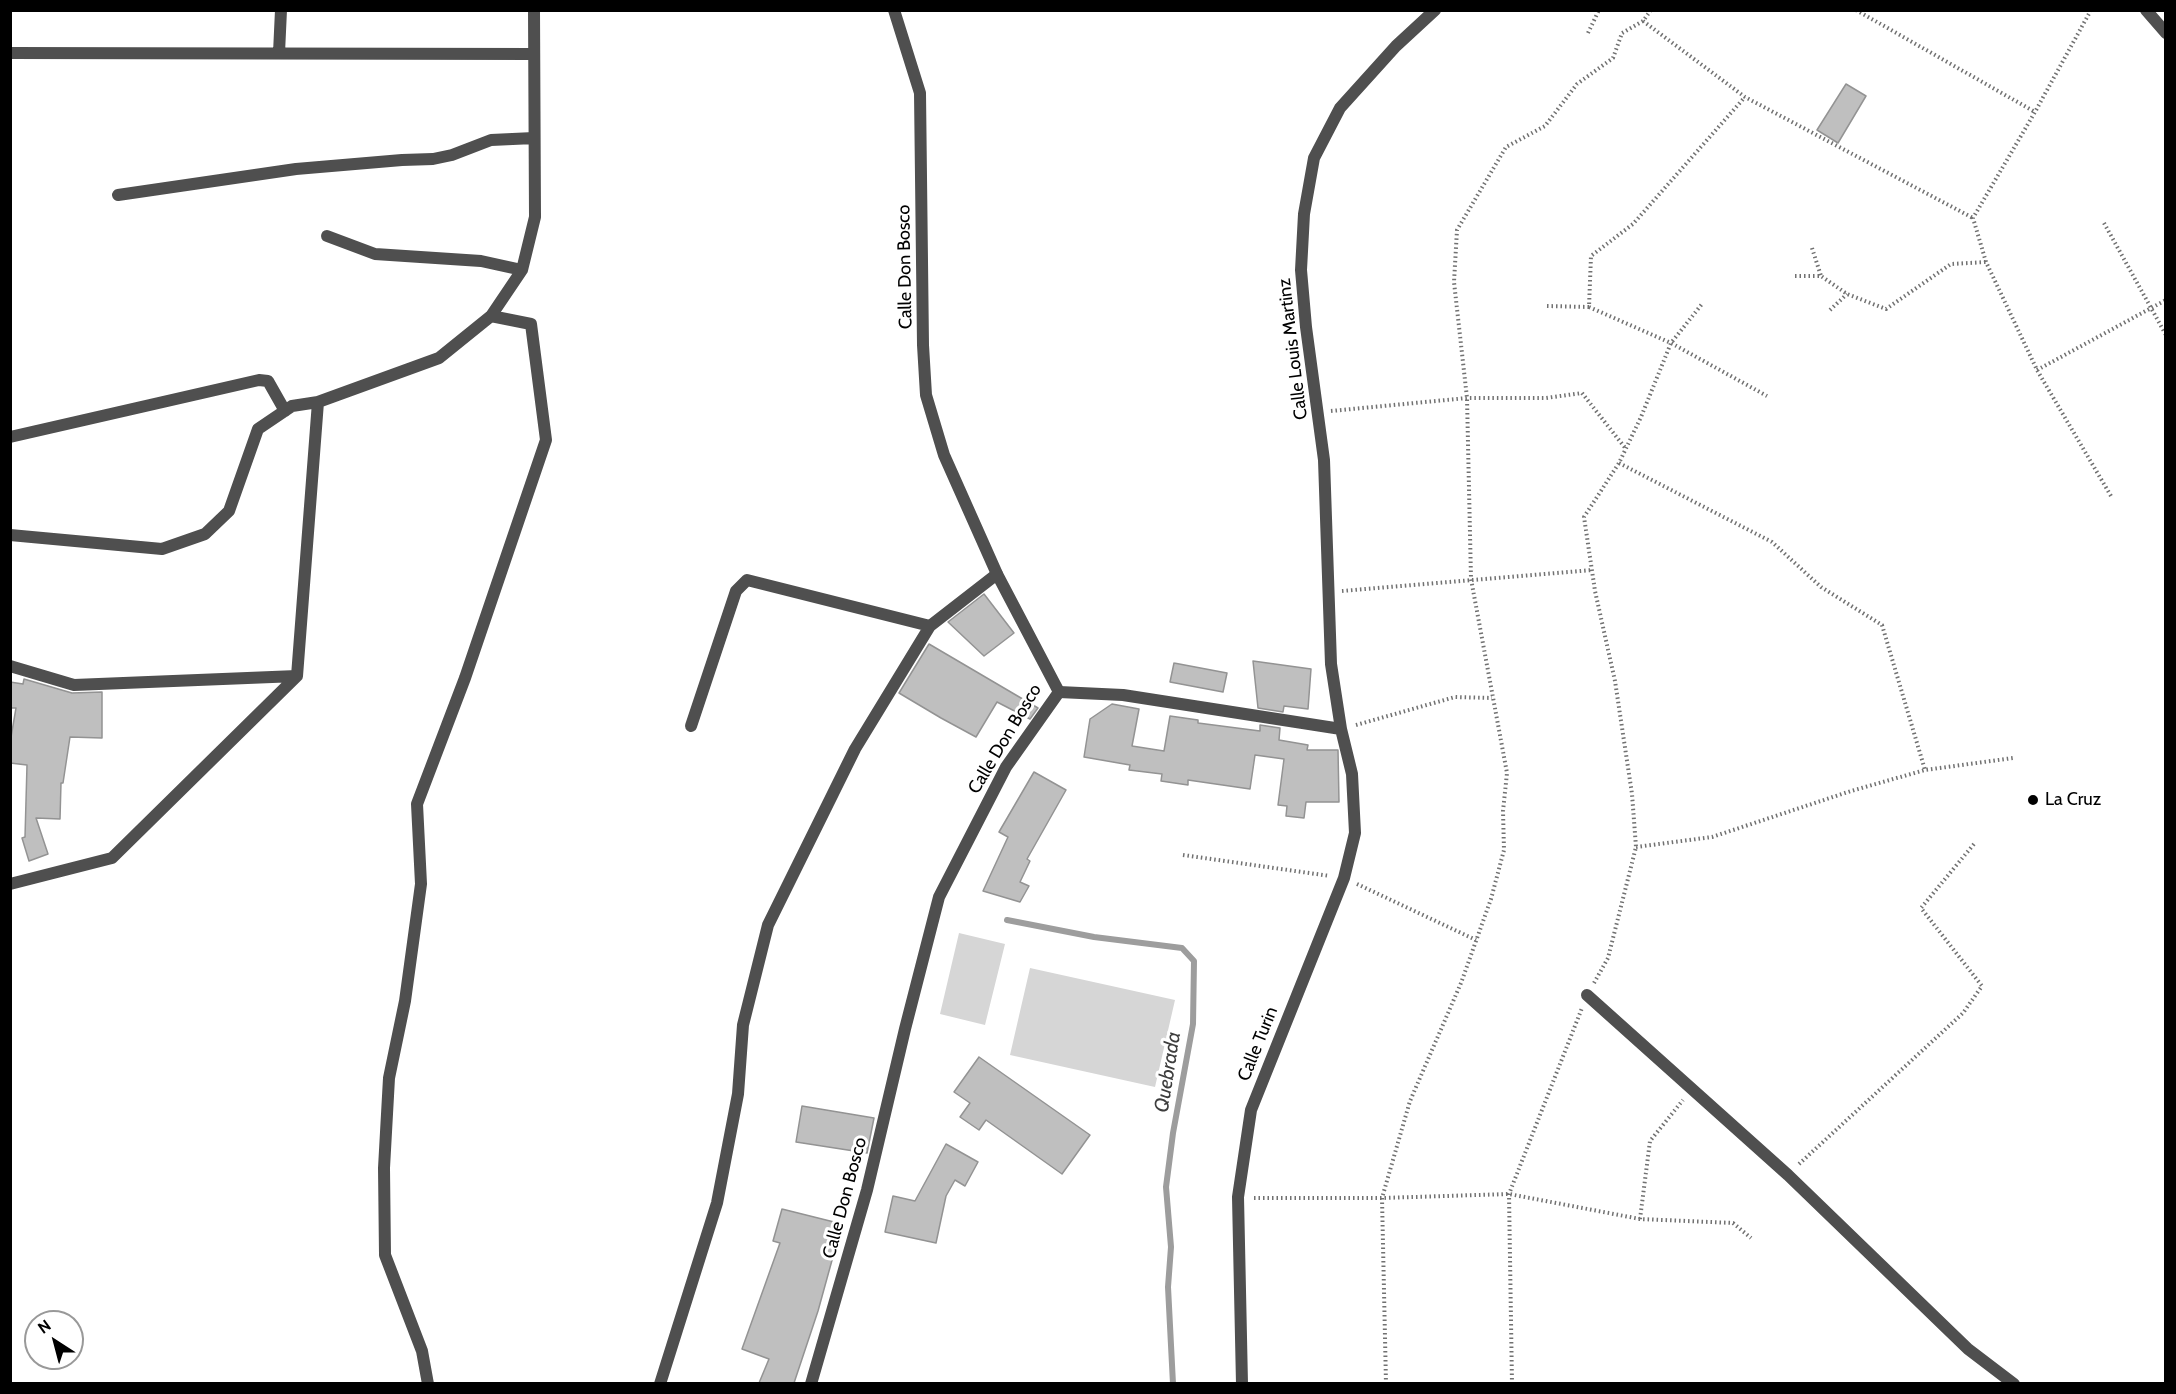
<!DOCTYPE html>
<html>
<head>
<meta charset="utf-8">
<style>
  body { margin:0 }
  #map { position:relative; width:2176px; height:1394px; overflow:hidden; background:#fff; font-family:Cabin,sans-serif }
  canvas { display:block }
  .frame { position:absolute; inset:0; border:12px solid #000; pointer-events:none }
  .north { position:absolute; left:24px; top:1310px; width:60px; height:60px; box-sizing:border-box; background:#fff; border:2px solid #999; border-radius:50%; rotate:324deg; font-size:16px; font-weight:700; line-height:24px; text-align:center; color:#000 }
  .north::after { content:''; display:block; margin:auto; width:21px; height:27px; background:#000; clip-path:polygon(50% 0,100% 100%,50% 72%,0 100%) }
</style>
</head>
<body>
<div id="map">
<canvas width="2176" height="1394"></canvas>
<div class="frame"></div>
<div class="north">N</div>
</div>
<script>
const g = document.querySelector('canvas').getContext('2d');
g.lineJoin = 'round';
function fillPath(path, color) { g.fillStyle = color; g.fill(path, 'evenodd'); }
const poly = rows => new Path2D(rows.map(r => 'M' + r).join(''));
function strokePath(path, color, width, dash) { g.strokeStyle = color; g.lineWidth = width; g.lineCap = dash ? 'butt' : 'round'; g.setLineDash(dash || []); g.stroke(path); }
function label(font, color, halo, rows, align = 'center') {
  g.font = font + ' Cabin,sans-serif'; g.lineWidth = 6; g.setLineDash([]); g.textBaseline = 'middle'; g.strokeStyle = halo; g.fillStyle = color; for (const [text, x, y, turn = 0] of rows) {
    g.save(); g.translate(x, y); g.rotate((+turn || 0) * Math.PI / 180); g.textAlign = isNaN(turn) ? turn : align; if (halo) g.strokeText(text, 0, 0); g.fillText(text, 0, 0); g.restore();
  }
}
fillPath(poly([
  [959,933,1005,944,985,1025,940,1014],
  [1030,968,1175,1000,1155,1087,1010,1055]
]), '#d6d6d6');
strokePath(poly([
  [1007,920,1094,937,1182,948,1194,961,1193,1024,1173,1133,1166,1187,1171,1247,1168,1287,1173,1384]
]), '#9d9d9d', 6);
const building = poly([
  [1846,84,1866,96,1838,143,1817,130,1846,84],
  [984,594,1014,633,984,656,948,622,984,594],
  [929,644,1038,708,1030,719,997,702,976,737,941,718,899,693,929,644],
  [1253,661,1311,669,1308,709,1284,706,1283,712,1258,708,1253,661],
  [1174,663,1227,673,1223,692,1170,682,1174,663],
  [24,679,72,693,102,692,102,738,70,737,63,783,61,783,60,819,36,818,48,854,29,861,22,838,25,837,27,765,10,763,10,743,16,708,10,708,10,682,23,684,24,679],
  [1112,704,1139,709,1132,746,1164,751,1170,716,1198,720,1198,723,1260,731,1260,725,1280,728,1279,740,1308,745,1307,750,1338,750,1339,802,1306,802,1304,818,1286,816,1287,806,1278,805,1284,759,1255,755,1250,789,1188,780,1188,785,1161,781,1162,774,1129,770,1130,765,1084,757,1090,719,1112,704],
  [1034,772,1066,790,1027,859,1030,861,1020,882,1029,886,1020,902,983,891,1008,837,999,832,1034,772],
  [979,1057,1090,1135,1062,1174,986,1120,979,1130,960,1117,970,1103,954,1092,979,1057],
  [802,1106,874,1118,867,1153,796,1142,802,1106],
  [946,1144,978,1162,965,1186,955,1180,946,1196,936,1243,885,1232,893,1196,915,1201,946,1144],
  [782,1209,842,1224,818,1311,794,1383,759,1383,769,1359,742,1349,780,1243,773,1241,782,1209]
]);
fillPath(building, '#bfbfbf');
strokePath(building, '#939393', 1.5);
strokePath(poly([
  [1856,10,2035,112],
  [2091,10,2035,112,1973,218,1986,262,2037,370,2111,496],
  [1643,21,1745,97,1973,218],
  [1588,33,1599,10],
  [2104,223,2166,335],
  [1812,248,1821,276],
  [1795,276,1821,276,1847,294,1886,309,1951,264,1986,262],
  [1547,306,1589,307,1591,256,1633,224,1745,97],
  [1589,307,1671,343,1767,396],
  [1830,310,1847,294],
  [2037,370,2166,300],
  [1331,411,1467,398,1546,398,1582,393,1626,449],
  [1619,463,1772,542,1821,587,1882,625,1925,770],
  [1342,591,1592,570],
  [1356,725,1455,697,1492,698],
  [1636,847,1712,837,1851,791,1925,770,2013,758],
  [1183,855,1330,876],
  [1357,884,1476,940],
  [1594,983,1608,958,1636,847,1632,794,1615,681,1595,591,1584,517,1619,463,1641,417,1671,343,1702,304],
  [1799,1164,1963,1013,1982,986,1921,908,1974,844],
  [1254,1198,1382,1198,1509,1194,1640,1219,1733,1223,1751,1238],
  [1640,1219,1650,1141,1683,1100],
  [1386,1384,1382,1198,1410,1101,1461,983,1491,899,1504,850,1503,811,1507,773,1471,579,1467,398,1454,282,1457,230,1506,147,1545,126,1577,84,1613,58,1622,33,1643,21,1651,10],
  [1512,1384,1509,1194,1582,1008]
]), '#717171', 4, [1.5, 3]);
strokePath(poly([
  [2146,10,2166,33],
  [10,53,533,54],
  [279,53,281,10],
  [118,195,296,169,402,160,433,159,452,155,491,140,534,138],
  [327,236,375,254,481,261,522,270],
  [10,437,259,380,268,381,285,411],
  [10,535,162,549,205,534,229,511,258,429,292,406,318,402,439,358,491,316,522,270,535,217,534,10],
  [10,666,74,685,297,676],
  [1059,692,1123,695,1341,729],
  [691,726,736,591,747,580,930,626],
  [10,884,112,858,297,676,318,402],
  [1587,995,1788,1175,1968,1349,2014,1384],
  [428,1384,422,1351,385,1255,384,1168,389,1078,405,1001,421,884,417,804,465,678,546,440,531,324,491,316],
  [660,1384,717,1203,738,1094,743,1025,768,925,855,749,930,626,997,574],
  [1242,1384,1238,1197,1251,1110,1344,878,1355,833,1352,774,1341,729,1331,664,1324,460,1306,327,1301,270,1304,214,1314,158,1340,108,1396,46,1435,10]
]), '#4f4f4f', 12);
strokePath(poly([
  [811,1384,867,1190,905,1029,939,897,1006,767,1059,692,997,574,944,455,926,395,923,345,920,93,894,10]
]), '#4f4f4f', 12);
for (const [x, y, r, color] of [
  [2033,800,6,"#000"]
]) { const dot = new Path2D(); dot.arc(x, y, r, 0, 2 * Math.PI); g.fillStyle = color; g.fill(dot); strokePath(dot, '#fff', 2); }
label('18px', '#000', '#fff', [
  ["Calle Don Bosco",905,267,-91],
  ["Calle Louis Martinz",1293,349,-97],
  ["Calle Don Bosco",1005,739,-59],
  ["Calle Turin",1258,1044,-68],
  ["Calle Don Bosco",845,1198,-75]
]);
label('18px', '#000', '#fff', [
  ["La Cruz",2045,800]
], 'left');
label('italic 20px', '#3e3e3e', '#fff', [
  ["Quebrada",1168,1072,-81]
]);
</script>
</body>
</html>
